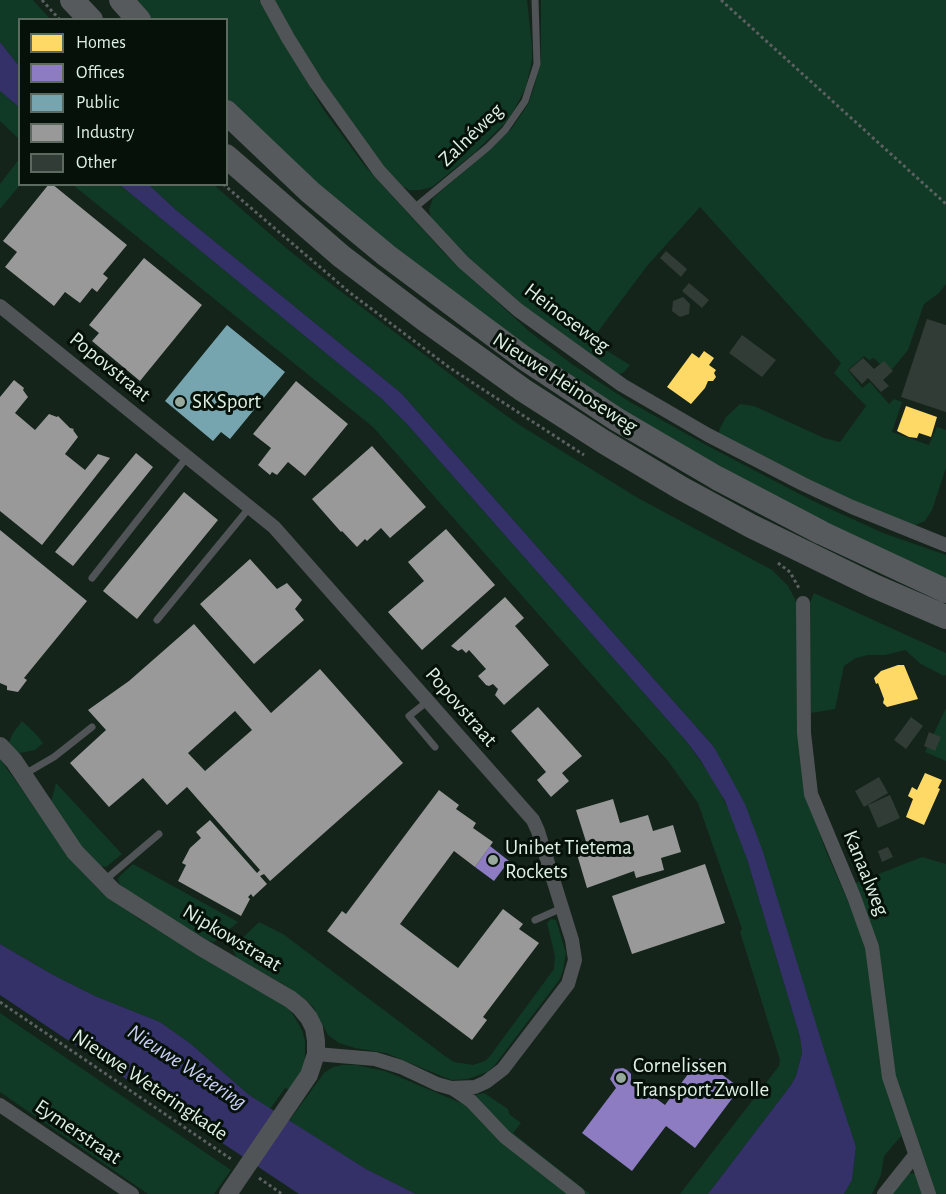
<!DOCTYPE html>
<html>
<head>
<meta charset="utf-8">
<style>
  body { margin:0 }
  #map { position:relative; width:946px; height:1194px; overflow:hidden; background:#14241b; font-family:"Alegreya Sans",sans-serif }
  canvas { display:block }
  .legend { position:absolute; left:18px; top:18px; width:210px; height:168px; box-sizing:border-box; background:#051109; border:2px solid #5c6a60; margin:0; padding:8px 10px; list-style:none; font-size:18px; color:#deefe3 }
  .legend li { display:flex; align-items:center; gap:12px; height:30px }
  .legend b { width:30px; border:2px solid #5c6a60 }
</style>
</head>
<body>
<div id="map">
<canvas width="946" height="1194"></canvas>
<ul class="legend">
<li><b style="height:16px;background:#ffd966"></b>Homes</li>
<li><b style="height:16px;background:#8e7cc3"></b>Offices</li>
<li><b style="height:16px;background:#76a5af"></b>Public</li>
<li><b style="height:16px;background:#999"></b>Industry</li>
<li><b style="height:16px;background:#303c35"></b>Other</li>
</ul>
</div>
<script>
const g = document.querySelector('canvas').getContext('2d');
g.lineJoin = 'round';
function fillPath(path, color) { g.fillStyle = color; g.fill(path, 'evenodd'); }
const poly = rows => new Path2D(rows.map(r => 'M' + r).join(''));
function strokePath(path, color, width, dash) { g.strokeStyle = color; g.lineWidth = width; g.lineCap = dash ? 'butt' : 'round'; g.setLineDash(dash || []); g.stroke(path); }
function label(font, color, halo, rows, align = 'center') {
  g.font = font + ' "Alegreya Sans",sans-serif'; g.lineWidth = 6; g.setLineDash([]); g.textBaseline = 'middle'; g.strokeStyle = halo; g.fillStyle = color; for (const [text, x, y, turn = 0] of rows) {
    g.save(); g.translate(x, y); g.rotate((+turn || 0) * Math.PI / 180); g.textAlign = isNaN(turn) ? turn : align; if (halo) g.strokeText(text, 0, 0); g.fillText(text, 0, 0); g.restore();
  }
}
fillPath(poly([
  [0,0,33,0,50,19,20,20,19,66,0,42],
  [131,0,259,0,323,109,365,166,448,257,530,332,573,365,630,402,706,445,813,501,883,533,946,555,946,579,776,499,622,412,506,334,317,187,227,101,226,20,149,19],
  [274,0,527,0,532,46,532,60,526,87,513,112,504,124,474,153,432,187,420,190,409,190,397,183,380,163,308,60],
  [541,0,946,0,946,284,939,293,924,304,908,350,889,373,874,358,869,360,864,356,848,370,862,388,870,382,889,404,894,399,902,402,892,432,929,445,937,427,946,430,946,468,932,510,925,521,913,526,833,492,721,436,719,432,721,426,726,417,740,404,754,406,824,438,840,442,866,406,834,373,841,363,700,207,647,266,591,341,630,365,624,372,618,375,550,327,499,287,439,231,432,222,429,210,433,198,498,142,512,128,528,104,534,88,541,59],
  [0,91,19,107,19,139,0,121],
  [19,159,20,185,0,209,0,184],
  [73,185,120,185,382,399,407,424,687,742,713,779,733,818,747,859,800,1037,802,1053,796,1076,791,1085,708,1194,680,1194,779,1066,780,1060,740,932,742,929,698,803,668,761,373,427],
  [149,185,214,185,286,248,335,287,471,390,518,424,638,498,772,570,788,586,795,599,797,608,798,728,805,792,826,851,869,950,902,1135,884,1156,881,1175,872,1194,844,1194,852,1180,856,1147,714,747,401,393,176,210],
  [814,593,946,653,946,675,944,676,921,664,905,650,885,655,868,655,856,658,844,666,835,709,811,713,808,608],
  [946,708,946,761,925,752],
  [22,721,35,733,43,743,35,750,20,753,16,751,9,742,13,733],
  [0,759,79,869,96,887,139,919,284,1005,292,1013,302,1030,305,1041,305,1061,302,1070,290,1090,285,1088,270,1109,249,1095,191,1044,160,1022,95,996,55,976,0,944],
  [56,783,122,854,111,863,106,867,100,866,78,843,51,802],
  [922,857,946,864,946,1194,933,1194,905,1120,853,884],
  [133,864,238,922,214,942,207,940,142,901,120,885,118,879,120,876],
  [551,919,556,920,566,953,563,971,560,979,494,1066,487,1072,468,1079,451,1080,386,1053,355,1048,339,1043,328,1035,313,1007,305,999,283,984,237,958,232,948,259,922,283,934,445,1056,454,1062,473,1065,485,1061,490,1056,554,969,555,956,547,923],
  [0,1013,231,1170,214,1194,148,1194,0,1092],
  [343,1065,356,1065,385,1071,468,1106,570,1194,416,1194,366,1169,289,1121,324,1073,333,1067],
  [484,1093,508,1109,509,1114,521,1123,513,1133,590,1194,584,1194,510,1135,475,1095],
  [909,1173,916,1174,925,1194,891,1194]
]), '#103a25');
fillPath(poly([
  [0,42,19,66,19,107,0,91],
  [120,185,149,185,176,210,401,393,714,747,745,804,763,852,825,1053,856,1147,852,1180,844,1194,708,1194,791,1085,796,1076,802,1053,800,1037,747,859,725,801,701,761,687,742,407,424,382,399],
  [0,944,55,976,95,996,160,1022,191,1044,249,1095,366,1169,416,1194,299,1194,0,995]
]), '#333167');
fillPath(poly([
  [704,351,714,358,709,365,716,370,714,373,716,377,713,381,708,381,705,388,691,404,667,387,692,353,699,358],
  [906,406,937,417,931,437,919,433,917,438,909,437,897,431],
  [898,665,904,665,918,699,887,707,883,703,884,699,878,683,876,684,874,678,881,671],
  [925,773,942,780,938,788,940,789,924,825,906,817,913,799,908,796,912,787,917,790]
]), '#ffd966');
fillPath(poly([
  [490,846,509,861,494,881,475,867],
  [700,1058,740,1088,695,1148,666,1126,632,1171,582,1133,616,1088,610,1079,615,1069,623,1068,627,1070,631,1074,631,1080,665,1105]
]), '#8e7cc3');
fillPath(poly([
  [227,325,285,372,230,439,221,432,213,441,165,401]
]), '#76a5af');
fillPath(poly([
  [49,184,52,184,127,245,103,274,108,278,97,292,92,288,80,303,65,292,54,306,5,267,17,252,3,241],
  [144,258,202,305,140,381,92,341,99,333,89,325],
  [14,380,24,388,23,390,28,397,15,413,35,430,49,414,57,417,58,416,70,428,74,429,73,430,78,437,65,454,85,470,98,454,110,458,42,545,0,511,0,397],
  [296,381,348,424,305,476,288,462,277,475,272,472,270,475,258,465,271,448,253,434],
  [372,446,426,507,390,538,381,528,367,541,365,539,357,547,342,531,341,532,312,499],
  [136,453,153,467,73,566,55,552],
  [184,492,218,520,137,619,103,591],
  [446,529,495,585,422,650,388,612,424,581,408,562],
  [0,530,87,601,24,678,27,680,18,692,7,690,7,686,0,683],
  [250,559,277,589,287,583,302,600,295,609,304,620,254,664,200,604],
  [505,597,524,618,515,626,549,665,504,705,495,695,498,689,493,684,489,686,486,685,478,676,486,669,469,650,466,653,462,649,458,651,451,646],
  [194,624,271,713,320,669,403,763,270,881,264,874,260,876,267,884,253,897,251,894,248,897,250,899,241,916,178,881,186,865,182,863,190,848,201,838,196,832,210,820,257,873,260,870,187,787,167,805,143,778,109,807,70,763,106,730,88,710,129,681],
  [235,711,252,730,205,771,188,753],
  [538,707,582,756,562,773,569,781,551,797,537,780,546,772,511,731],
  [439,790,459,805,456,809,476,823,473,828,493,842,475,867,454,851,400,924,458,968,503,909,523,924,519,929,539,943,483,1017,487,1020,472,1040,327,931,342,911,346,914],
  [613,799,620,823,648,815,653,831,673,825,681,852,661,858,664,870,636,878,634,871,587,888,576,851,588,848,576,810],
  [705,864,725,923,632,954,612,896]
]), '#999');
fillPath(poly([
  [666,251,687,269,681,277,660,258],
  [689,283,709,300,702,308,682,291],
  [683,297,690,304,689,314,680,317,672,311,673,301],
  [927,319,946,325,946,412,901,397],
  [742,335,776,360,762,377,729,353],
  [863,358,874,369,884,361,893,371,883,380,889,386,881,392,868,378,862,384,849,370],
  [911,717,923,726,906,749,894,740],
  [929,732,941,737,935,751,924,746],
  [879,777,888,793,864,807,855,791],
  [890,795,900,818,878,828,868,805],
  [888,847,893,857,882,862,878,851]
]), '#303c35');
strokePath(poly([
  [42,0,60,20],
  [721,0,946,204],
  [223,184,349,292,450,368,584,455],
  [778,563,790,572,800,590],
  [0,1002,231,1159],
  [259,1178,282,1194]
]), '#5b6060', 3, [3, 3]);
strokePath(poly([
  [413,209,488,147,505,130,525,101,537,64,535,0],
  [92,578,187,457],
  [157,620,250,507],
  [428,701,409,716,435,747],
  [23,775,54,757,92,727],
  [105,880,159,834],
  [535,920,562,908]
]), '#515456', 7);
strokePath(poly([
  [267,0,288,38,316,83,379,171,463,262,518,310,622,385,708,435,803,484,852,507,946,545],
  [0,306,274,527,533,820,538,831,572,940,575,960,568,984,503,1069,486,1082,475,1087,451,1088,437,1084,401,1067,375,1059,316,1054],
  [803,603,804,733,811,794,854,897,872,947,889,1077,929,1194],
  [452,1088,471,1101,505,1137,578,1194],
  [0,1105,132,1194],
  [884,1194,915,1155]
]), '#515456', 14);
strokePath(poly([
  [0,746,14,761,75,852,113,891,201,947,290,999,300,1007,309,1018,314,1028,316,1041,316,1054,309,1075,228,1194]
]), '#515456', 18);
strokePath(poly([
  [72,0,91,20],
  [121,0,139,20],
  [226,112,310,192,386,255,524,358,616,419,717,478,822,533,946,591],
  [226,156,341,256,424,319,523,390,604,442,681,488,751,526,874,586,946,617]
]), '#565a5c', 24);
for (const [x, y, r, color] of [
  [180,402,6,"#97a89d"],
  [493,860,6,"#97a89d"],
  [621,1078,6,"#97a89d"]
]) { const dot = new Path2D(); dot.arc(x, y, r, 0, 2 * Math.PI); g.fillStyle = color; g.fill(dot); strokePath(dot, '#051109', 2); }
label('21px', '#deefe3', '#051109', [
  ["Zalnéweg",471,135,-44],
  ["Heinoseweg",567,318,37],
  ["Popovstraat",110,367,39],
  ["Nieuwe Heinoseweg",565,383,33],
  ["Popovstraat",461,707,49],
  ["Kanaalweg",866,873,68],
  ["Nipkowstraat",232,938,31],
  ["Nieuwe Weteringkade",150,1085,34],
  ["Eymerstraat",78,1132,34]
]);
label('21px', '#deefe3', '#051109', [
  ["SK Sport",192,402],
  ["Unibet Tietema",505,848],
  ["Rockets",505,872],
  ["Cornelissen",633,1066],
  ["Transport Zwolle",633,1090]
], 'left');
label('italic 22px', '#cbcdf3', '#051109', [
  ["Nieuwe Wetering",187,1067,33]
]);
</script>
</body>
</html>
